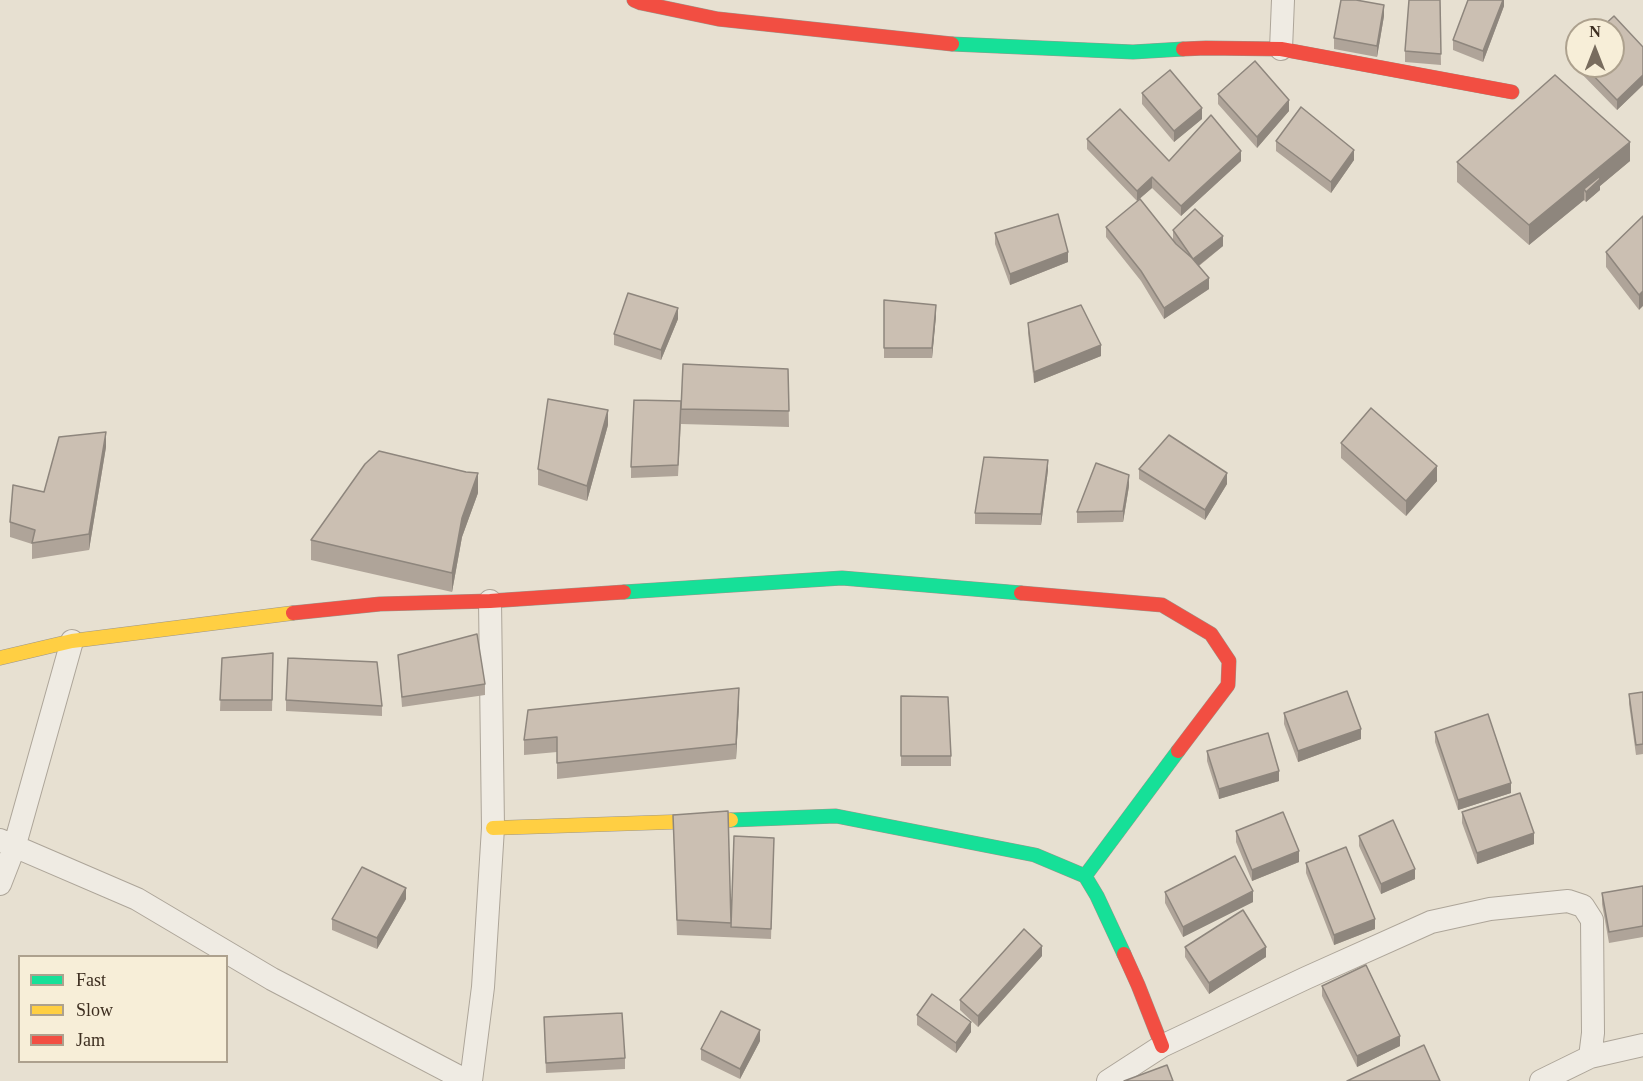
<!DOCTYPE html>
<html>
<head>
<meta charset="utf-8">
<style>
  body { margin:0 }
  #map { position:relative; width:1643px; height:1081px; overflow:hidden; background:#e7e0d1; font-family:Georgia,serif }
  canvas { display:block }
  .legend { position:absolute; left:18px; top:955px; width:210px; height:108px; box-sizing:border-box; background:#f7eed8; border:2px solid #ada18e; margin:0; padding:8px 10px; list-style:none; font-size:18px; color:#3d2e20 }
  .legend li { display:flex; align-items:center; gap:12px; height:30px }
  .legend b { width:30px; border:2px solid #ada18e }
  .north { position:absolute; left:1565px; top:18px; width:60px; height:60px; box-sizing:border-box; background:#f7eed8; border:2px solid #ada18e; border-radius:50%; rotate:0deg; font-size:16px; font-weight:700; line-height:24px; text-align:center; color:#3d2e20 }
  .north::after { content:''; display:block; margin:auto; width:21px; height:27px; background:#786c5e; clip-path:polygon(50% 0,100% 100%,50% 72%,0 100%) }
</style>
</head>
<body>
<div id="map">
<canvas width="1643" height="1081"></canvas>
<ul class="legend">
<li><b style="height:8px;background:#16e098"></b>Fast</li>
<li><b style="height:8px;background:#ffcf43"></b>Slow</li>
<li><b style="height:8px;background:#f24e42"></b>Jam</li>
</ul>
<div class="north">N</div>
</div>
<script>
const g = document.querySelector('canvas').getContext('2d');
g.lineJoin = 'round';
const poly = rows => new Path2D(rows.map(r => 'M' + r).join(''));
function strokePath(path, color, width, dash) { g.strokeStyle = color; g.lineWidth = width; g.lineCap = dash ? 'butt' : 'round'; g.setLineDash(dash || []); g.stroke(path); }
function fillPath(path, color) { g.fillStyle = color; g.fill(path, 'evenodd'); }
const street = poly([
  [1281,49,1283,0],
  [0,840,137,899,272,979,467,1081],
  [0,884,14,848,72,641],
  [471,1081,483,987,493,828,490,601],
  [1108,1081,1162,1046,1306,978,1431,922,1490,909,1568,901,1583,906,1592,920,1593,1033,1590,1057],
  [1541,1081,1590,1057,1643,1045]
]);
const fast = poly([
  [952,44,1133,52,1183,49],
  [624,592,842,578,1021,593],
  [731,820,836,816,1035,855,1085,876,1097,896,1124,954],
  [1085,876,1178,751]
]);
const slow = poly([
  [0,658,72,641,293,613],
  [493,828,731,820]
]);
const jam = poly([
  [634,0,641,3,718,19,952,44],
  [1183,49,1206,48,1281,49,1512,92],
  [1021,593,1162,605,1211,634,1229,661,1228,685,1178,751],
  [293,613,380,604,490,601,624,592],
  [1124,954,1138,985,1162,1046]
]);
strokePath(street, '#ada599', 24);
strokePath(fast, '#9c958a', 15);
strokePath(slow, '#9c958a', 15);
strokePath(jam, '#9c958a', 15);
strokePath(street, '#efebe3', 22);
strokePath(fast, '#16e098', 14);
strokePath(slow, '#ffcf43', 14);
strokePath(jam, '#f24e42', 14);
fillPath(poly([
  [1440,0,1441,65,1405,62,1405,51],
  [1504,0,1504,6,1483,62,1453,50,1453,40],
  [1384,16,1377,57,1334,49,1334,38],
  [1643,47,1643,85,1617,110,1573,65,1573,55,1577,51,1577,66,1613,66],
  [1142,93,1202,119,1174,142,1142,104],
  [1218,94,1289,111,1257,148,1218,104],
  [1087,139,1169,161,1241,161,1181,216,1152,188,1137,201,1087,149],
  [1276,141,1354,160,1331,193,1276,151],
  [1630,161,1600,186,1600,190,1586,202,1584,200,1529,245,1457,182,1457,162],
  [1643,216,1639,310,1606,267,1606,252],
  [1106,227,1173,240,1173,230,1223,246,1199,266,1209,289,1164,319,1141,281,1106,237],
  [995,233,1068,262,1010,285,995,244],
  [884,300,936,316,932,358,884,358],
  [678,319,661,360,614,345,614,334],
  [1028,323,1101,356,1034,383,1028,333],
  [788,369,789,427,681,424,681,422,678,476,631,478,631,467,681,401],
  [608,425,587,501,538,485,538,469],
  [1341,443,1437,481,1406,516,1341,458],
  [106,447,89,550,32,559,32,544,10,537,10,522,44,492],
  [1139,469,1227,484,1205,520,1139,479],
  [1048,470,1041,525,975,524,975,513],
  [1129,486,1123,522,1077,523,1077,512],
  [478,493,462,537,452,592,311,560,311,540],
  [273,653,272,711,220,711,222,658],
  [398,655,485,684,485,695,402,707],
  [1643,692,1643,754,1636,755,1629,704,1629,694],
  [901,696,951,756,951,766,901,766],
  [286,700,382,706,382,716,286,711],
  [739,704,736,759,557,779,557,752,524,755,524,740],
  [1284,713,1361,739,1298,762,1284,724],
  [1435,732,1511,793,1458,810,1435,742],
  [1207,751,1279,781,1219,799,1207,761],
  [728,811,731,927,774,838,771,939,677,935,673,815],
  [1462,812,1534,844,1477,864,1462,823],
  [1236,831,1299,862,1252,881,1236,842],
  [1359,836,1415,879,1381,894,1359,846],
  [1306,863,1375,929,1334,945,1306,873],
  [1643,886,1643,937,1609,943,1602,904,1602,893],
  [1165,892,1253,902,1183,937,1165,903],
  [406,899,377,949,332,930,332,919],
  [1185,947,1266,957,1209,994,1185,957],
  [1042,956,978,1027,960,1010,960,1000],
  [1322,986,1400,1046,1357,1067,1322,996],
  [917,1015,971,1032,956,1053,917,1025],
  [544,1017,625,1058,625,1069,546,1073],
  [760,1041,740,1079,701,1060,701,1049]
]), '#afa499');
fillPath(poly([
  [1503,0,1504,0,1504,6,1483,62,1483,51],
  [1384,5,1384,16,1377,57,1377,46],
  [1643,75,1643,85,1617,110,1617,100],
  [1289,100,1289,111,1257,148,1257,137],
  [1202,108,1202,119,1174,142,1174,131],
  [1630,142,1630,161,1600,186,1600,190,1586,202,1586,192,1584,189,1584,200,1529,245,1529,225],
  [1354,150,1354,160,1331,193,1331,182],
  [1241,151,1241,161,1181,216,1181,206],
  [1152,177,1152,188,1137,201,1137,191],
  [1223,236,1223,246,1193,270,1193,259],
  [1068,252,1068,262,1010,285,1010,274],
  [1209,278,1209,289,1164,319,1164,308],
  [1643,291,1643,306,1639,310,1639,295],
  [936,305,936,316,932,358,932,348],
  [678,308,678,319,661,360,661,350],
  [1101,345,1101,356,1034,383,1034,372],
  [608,410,608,425,587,501,587,486],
  [106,432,106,447,89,550,89,534],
  [1048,460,1048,470,1041,525,1041,514],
  [1437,466,1437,481,1406,516,1406,501],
  [478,473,478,493,462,537,452,592,452,573,462,518],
  [1227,473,1227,484,1205,520,1205,510],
  [1129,475,1129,486,1123,522,1123,511],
  [739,688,739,704,736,759,736,744],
  [1361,729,1361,739,1298,762,1298,751],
  [1279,771,1279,781,1219,799,1219,789],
  [1511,783,1511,793,1458,810,1458,800],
  [1534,833,1534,844,1477,864,1477,853],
  [1299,851,1299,862,1252,881,1252,870],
  [1415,869,1415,879,1381,894,1381,884],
  [406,888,406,899,377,949,377,938],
  [1253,891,1253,902,1183,937,1183,927],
  [1375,919,1375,929,1334,945,1334,935],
  [1042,946,1042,956,978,1027,978,1016],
  [1266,947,1266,957,1209,994,1209,983],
  [971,1022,971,1032,956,1053,956,1043],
  [760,1030,760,1041,740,1079,740,1069],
  [1400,1036,1400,1046,1357,1067,1357,1056]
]), '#8e867d');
const building = poly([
  [1341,0,1356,0,1384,5,1377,46,1334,38,1341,0],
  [1409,0,1440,0,1441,54,1405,51,1409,0],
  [1468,0,1503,0,1483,51,1453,40,1468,0],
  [1614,16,1643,47,1643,75,1617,100,1584,66,1613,66,1613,30,1599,30,1614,16],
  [1577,51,1577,58,1573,55,1577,51],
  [1255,61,1289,100,1257,137,1218,94,1255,61],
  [1170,70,1202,108,1174,131,1142,93,1170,70],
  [1555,75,1630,142,1529,225,1457,162,1555,75],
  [1301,107,1354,150,1331,182,1276,141,1301,107],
  [1120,109,1169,161,1211,115,1241,151,1181,206,1152,177,1137,191,1087,139,1120,109],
  [1599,177,1600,179,1586,192,1584,189,1599,177],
  [1140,199,1176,244,1192,258,1209,278,1164,308,1141,271,1106,227,1140,199],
  [1195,209,1223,236,1193,259,1173,230,1195,209],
  [1058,214,1068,252,1010,274,995,233,1058,214],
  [1643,216,1643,291,1639,295,1606,252,1643,216],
  [628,293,678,308,661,350,614,334,628,293],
  [884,300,936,305,932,348,884,348,884,300],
  [1081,305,1101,345,1034,372,1028,323,1081,305],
  [683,364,788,369,789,411,681,409,683,364],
  [548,399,608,410,587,486,538,469,548,399],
  [634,400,681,401,678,465,631,467,634,400],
  [1371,408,1437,466,1406,501,1341,443,1371,408],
  [106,432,89,534,32,543,35,530,10,522,13,485,44,492,59,437,106,432],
  [1169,435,1227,473,1205,510,1139,469,1169,435],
  [379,451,466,472,478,473,462,518,452,573,311,540,365,464,379,451],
  [984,457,1048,460,1041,514,975,513,984,457],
  [1096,463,1129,475,1123,511,1077,512,1096,463],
  [477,634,485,684,402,697,398,655,477,634],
  [273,653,272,700,220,700,222,658,273,653],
  [288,658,377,662,382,706,286,700,288,658],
  [739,688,736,744,557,763,557,737,524,740,528,710,739,688],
  [1347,691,1361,729,1298,751,1284,713,1347,691],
  [1643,692,1643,744,1636,745,1629,694,1643,692],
  [901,696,948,697,951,756,901,756,901,696],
  [1488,714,1511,783,1458,800,1435,732,1488,714],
  [1268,733,1279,771,1219,789,1207,751,1268,733],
  [1520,793,1534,833,1477,853,1462,812,1520,793],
  [728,811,731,923,677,920,673,815,728,811],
  [1283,812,1299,851,1252,870,1236,831,1283,812],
  [1393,820,1415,869,1381,884,1359,836,1393,820],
  [734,836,774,838,771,929,731,927,734,836],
  [1346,847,1375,919,1334,935,1306,863,1346,847],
  [1235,856,1253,891,1183,927,1165,892,1235,856],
  [362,867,406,888,377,938,332,919,362,867],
  [1643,886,1643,926,1609,932,1602,893,1643,886],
  [1243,910,1266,947,1209,983,1185,947,1243,910],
  [1024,929,1042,946,978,1016,960,1000,1024,929],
  [1366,965,1400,1036,1357,1056,1322,986,1366,965],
  [932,994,971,1022,956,1043,917,1015,932,994],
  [721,1011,760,1030,740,1069,701,1049,721,1011],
  [622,1013,625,1058,546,1063,544,1017,622,1013],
  [1424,1045,1440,1081,1347,1081,1424,1045],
  [1167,1065,1173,1081,1124,1081,1167,1065]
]);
fillPath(building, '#cbbfb2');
strokePath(building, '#8e867d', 1.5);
</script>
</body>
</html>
